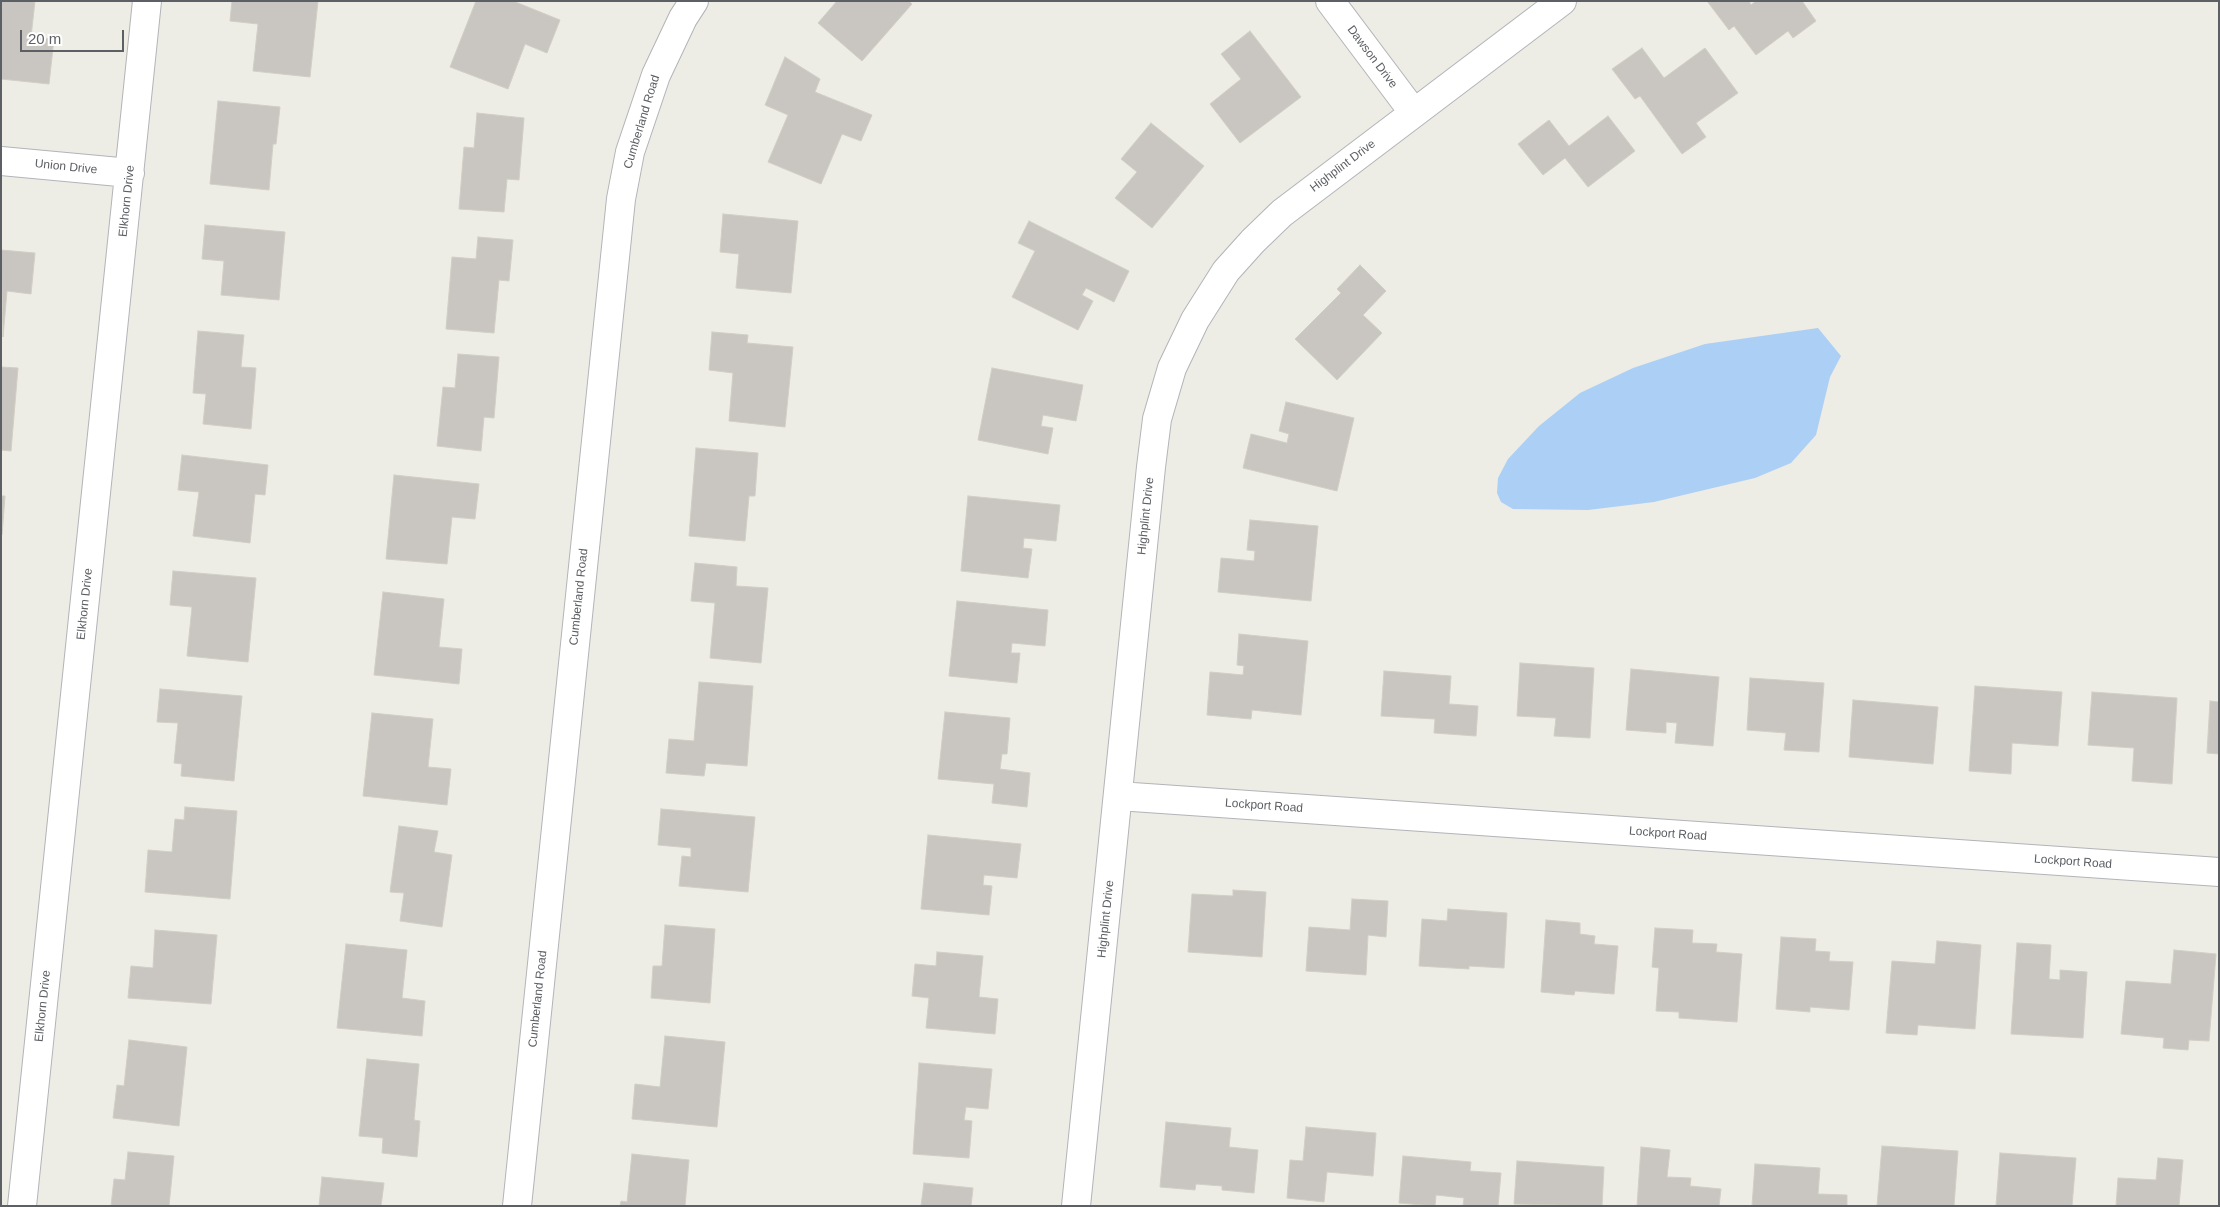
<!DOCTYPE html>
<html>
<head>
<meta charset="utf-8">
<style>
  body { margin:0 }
  #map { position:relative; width:2220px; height:1207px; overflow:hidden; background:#edece5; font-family:Helvetica,sans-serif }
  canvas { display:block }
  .frame { position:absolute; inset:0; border:2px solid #5c5f63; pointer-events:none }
  .scale { position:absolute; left:20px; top:30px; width:104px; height:22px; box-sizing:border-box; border:2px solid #5c5f63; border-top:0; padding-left:6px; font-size:15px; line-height:18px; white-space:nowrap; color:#5c5f63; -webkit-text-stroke:4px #fff; paint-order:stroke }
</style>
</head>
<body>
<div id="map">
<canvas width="2220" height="1207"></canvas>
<div class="frame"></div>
<div class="scale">20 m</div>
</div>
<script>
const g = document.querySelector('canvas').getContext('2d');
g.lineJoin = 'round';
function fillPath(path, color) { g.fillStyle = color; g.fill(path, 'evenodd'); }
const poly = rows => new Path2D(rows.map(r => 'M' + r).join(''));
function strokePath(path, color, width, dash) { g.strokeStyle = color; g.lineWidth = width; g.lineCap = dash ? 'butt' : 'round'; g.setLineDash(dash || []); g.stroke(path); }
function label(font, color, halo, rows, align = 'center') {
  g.font = font + ' Helvetica,sans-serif'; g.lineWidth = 4; g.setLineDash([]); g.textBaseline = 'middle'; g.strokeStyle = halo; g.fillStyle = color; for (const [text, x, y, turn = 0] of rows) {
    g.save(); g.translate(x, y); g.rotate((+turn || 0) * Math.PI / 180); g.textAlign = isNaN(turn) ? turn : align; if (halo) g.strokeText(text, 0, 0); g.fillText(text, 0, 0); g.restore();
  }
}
fillPath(poly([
  [1818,328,1841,356,1830,377,1816,435,1791,463,1755,478,1654,502,1588,510,1513,509,1501,502,1497,493,1498,478,1508,459,1539,426,1580,393,1633,368,1705,344]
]), '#accff6');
const building = poly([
  [1,1,35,1,31,37,54,39,49,84,1,79,1,1],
  [232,1,318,1,310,77,253,71,258,24,230,21,232,1],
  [476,1,513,1,560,20,547,53,525,44,508,89,450,67,476,1],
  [837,1,909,1,912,4,862,61,818,23,837,1],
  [1707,1,1749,1,1751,5,1756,1,1802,1,1816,21,1793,38,1788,31,1756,55,1734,26,1729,30,1707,1],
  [1250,31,1301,97,1240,143,1210,104,1241,79,1221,54,1250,31],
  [1642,48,1664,78,1705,48,1738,93,1696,123,1706,137,1682,154,1640,96,1635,99,1612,69,1642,48],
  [785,57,820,79,815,92,872,115,861,141,842,134,821,184,768,162,788,115,765,105,785,57],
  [218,101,280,107,276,144,273,144,269,190,210,184,218,101],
  [477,113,524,118,519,180,507,179,504,212,459,209,464,147,474,148,477,113],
  [1608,116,1635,151,1588,187,1565,158,1543,175,1518,144,1549,120,1569,146,1608,116],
  [1151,123,1204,166,1152,228,1115,198,1137,172,1121,159,1151,123],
  [723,214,798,221,791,293,736,288,739,254,720,252,723,214],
  [1029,221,1129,271,1114,302,1086,288,1082,295,1093,301,1078,330,1012,297,1035,251,1018,243,1029,221],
  [205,225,285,232,279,300,221,295,224,261,202,259,205,225],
  [478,237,513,240,509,281,499,280,494,333,446,329,452,257,476,259,478,237],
  [1,250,35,253,31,294,7,291,3,337,1,250],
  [1360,265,1386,291,1363,315,1382,333,1337,380,1295,339,1341,293,1337,289,1360,265],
  [198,331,244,335,241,367,256,368,251,429,203,424,206,394,193,393,198,331],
  [712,332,748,335,747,343,793,347,785,427,729,421,733,373,709,370,712,332],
  [458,354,499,357,494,418,484,417,481,451,437,446,443,387,455,388,458,354],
  [1,367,18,368,11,451,1,450,1,367],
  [992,368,1083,385,1076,421,1043,415,1041,426,1053,428,1048,454,978,440,992,368],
  [1286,402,1354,418,1337,491,1243,468,1251,434,1287,443,1289,434,1279,431,1286,402],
  [696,448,758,453,755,496,749,496,745,541,689,536,696,448],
  [182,455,268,465,265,495,255,494,250,543,193,536,199,492,178,490,182,455],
  [394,475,479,484,475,519,452,517,447,564,386,559,394,475],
  [1,496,5,496,2,535,1,535,1,496],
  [968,496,1060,505,1056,541,1024,538,1023,548,1032,549,1028,578,961,571,968,496],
  [1250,520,1318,526,1311,601,1218,592,1221,558,1254,561,1255,551,1247,550,1250,520],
  [695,563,737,567,736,586,768,588,761,663,710,658,715,603,691,601,695,563],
  [173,571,256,578,248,662,187,656,192,607,170,605,173,571],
  [383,592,444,599,439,647,462,649,459,684,374,675,383,592],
  [957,601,1048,610,1045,646,1012,643,1011,653,1020,653,1017,683,949,676,957,601],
  [1239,634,1308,641,1301,715,1252,710,1251,719,1207,715,1210,672,1243,675,1244,666,1237,665,1239,634],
  [1520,663,1594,668,1590,738,1554,736,1556,718,1517,716,1520,663],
  [1631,669,1719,677,1713,746,1675,743,1677,723,1666,722,1666,733,1626,730,1631,669],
  [1384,671,1451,676,1449,704,1478,706,1476,736,1434,733,1435,719,1381,716,1384,671],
  [1750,678,1824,683,1819,752,1784,750,1786,733,1747,730,1750,678],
  [699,682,753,686,747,766,706,763,704,776,666,773,669,739,694,741,699,682],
  [1975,686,2062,692,2058,746,2012,743,2011,774,1969,771,1975,686],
  [160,689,242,696,234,781,181,776,182,764,174,763,178,723,157,722,160,689],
  [2092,692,2177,698,2172,784,2132,781,2134,748,2088,745,2092,692],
  [1853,700,1938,707,1933,764,1849,757,1853,700],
  [2210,701,2219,702,2219,754,2207,753,2210,701],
  [945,712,1010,718,1007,754,1002,754,1000,769,1030,773,1027,807,992,803,994,784,938,779,945,712],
  [372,713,433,719,428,767,451,769,447,805,363,796,372,713],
  [185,807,237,811,230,899,145,892,148,850,172,852,175,819,184,820,185,807],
  [661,809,755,817,748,892,679,886,682,856,691,857,691,848,658,845,661,809],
  [399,826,438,831,434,852,452,855,442,927,400,921,404,893,390,892,399,826],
  [928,835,1021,844,1017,878,984,875,983,885,992,886,989,915,921,909,928,835],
  [1233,890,1266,892,1262,957,1188,952,1192,894,1233,896,1233,890],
  [1352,899,1388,901,1386,937,1368,935,1366,975,1306,971,1309,927,1350,930,1352,899],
  [1448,909,1507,913,1504,968,1469,966,1469,969,1419,966,1422,919,1447,921,1448,909],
  [1546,920,1580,923,1580,934,1595,936,1594,944,1618,946,1614,994,1575,991,1574,995,1541,992,1546,920],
  [665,925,715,929,710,1003,651,998,653,966,662,966,665,925],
  [1655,928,1693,930,1692,943,1717,944,1716,952,1742,954,1737,1022,1679,1018,1679,1012,1656,1011,1659,968,1652,967,1655,928],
  [155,930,217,935,211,1004,128,998,131,966,153,968,155,930],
  [1781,937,1816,939,1815,951,1830,952,1829,961,1853,962,1849,1010,1810,1007,1810,1012,1776,1009,1781,937],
  [1937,941,1981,945,1975,1029,1918,1025,1917,1035,1886,1033,1892,961,1935,964,1937,941],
  [2017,943,2051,945,2049,979,2060,980,2060,970,2087,972,2083,1038,2011,1034,2017,943],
  [346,944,407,950,402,998,425,1001,422,1036,337,1028,346,944],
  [2174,950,2216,954,2209,1041,2189,1040,2188,1050,2163,1048,2164,1038,2121,1034,2126,981,2171,984,2174,950],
  [937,952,983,956,979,997,998,999,995,1034,926,1028,929,998,912,996,915,964,936,966,937,952],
  [665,1036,725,1042,717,1127,632,1119,635,1084,660,1087,665,1036],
  [129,1040,187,1047,179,1126,113,1118,117,1085,124,1086,129,1040],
  [367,1059,419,1064,414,1120,420,1121,417,1157,382,1153,383,1138,359,1136,367,1059],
  [919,1063,992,1069,988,1109,966,1107,964,1120,972,1121,969,1158,913,1154,919,1063],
  [1166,1122,1231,1128,1229,1147,1258,1150,1254,1193,1222,1190,1222,1186,1196,1184,1195,1190,1160,1187,1166,1122],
  [1306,1127,1376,1133,1373,1176,1327,1172,1324,1202,1287,1198,1290,1160,1303,1161,1306,1127],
  [1882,1146,1958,1151,1954,1206,1877,1206,1882,1146],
  [1641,1147,1670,1150,1667,1177,1691,1178,1690,1186,1721,1189,1719,1206,1637,1206,1641,1147],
  [128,1152,174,1156,169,1206,111,1206,114,1179,125,1180,128,1152],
  [2000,1153,2076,1158,2072,1206,1996,1206,2000,1153],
  [632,1154,689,1160,685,1206,620,1206,621,1201,627,1202,632,1154],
  [1403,1156,1471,1162,1470,1171,1501,1173,1498,1206,1463,1206,1464,1198,1436,1195,1435,1206,1399,1203,1403,1156],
  [2158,1158,2183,1160,2179,1206,2116,1206,2118,1178,2156,1180,2158,1158],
  [1517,1161,1604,1167,1602,1206,1514,1204,1517,1161],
  [1755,1164,1820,1168,1818,1194,1847,1195,1847,1206,1752,1206,1755,1164],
  [322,1177,384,1183,381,1206,319,1206,322,1177],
  [924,1183,973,1188,971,1206,921,1206,924,1183]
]);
fillPath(building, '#c9c6c1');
strokePath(building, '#d1cec4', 1);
const minor = poly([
  [1330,1,1414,113],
  [1,161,130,173],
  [1118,796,2219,872],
  [22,1206,147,1],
  [517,1206,621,199,630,152,656,75,683,18,694,1],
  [1076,1206,1151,467,1157,419,1172,368,1195,320,1226,271,1253,241,1282,213,1562,1]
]);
strokePath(minor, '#b2b4b8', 30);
strokePath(minor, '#fff', 28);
label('12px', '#5c5f63', '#fff', [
  ["Dawson Drive",1372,57,53],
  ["Cumberland Road",642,122,-73],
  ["Highplint Drive",1343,166,-37],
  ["Union Drive",66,167,6],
  ["Elkhorn Drive",127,201,-84],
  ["Highplint Drive",1146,516,-84],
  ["Cumberland Road",579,597,-84],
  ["Elkhorn Drive",85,604,-84],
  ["Lockport Road",1264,806,4],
  ["Lockport Road",1668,834,4],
  ["Lockport Road",2073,862,4],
  ["Highplint Drive",1106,919,-84],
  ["Cumberland Road",538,999,-84],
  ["Elkhorn Drive",43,1006,-84]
]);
</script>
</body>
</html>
